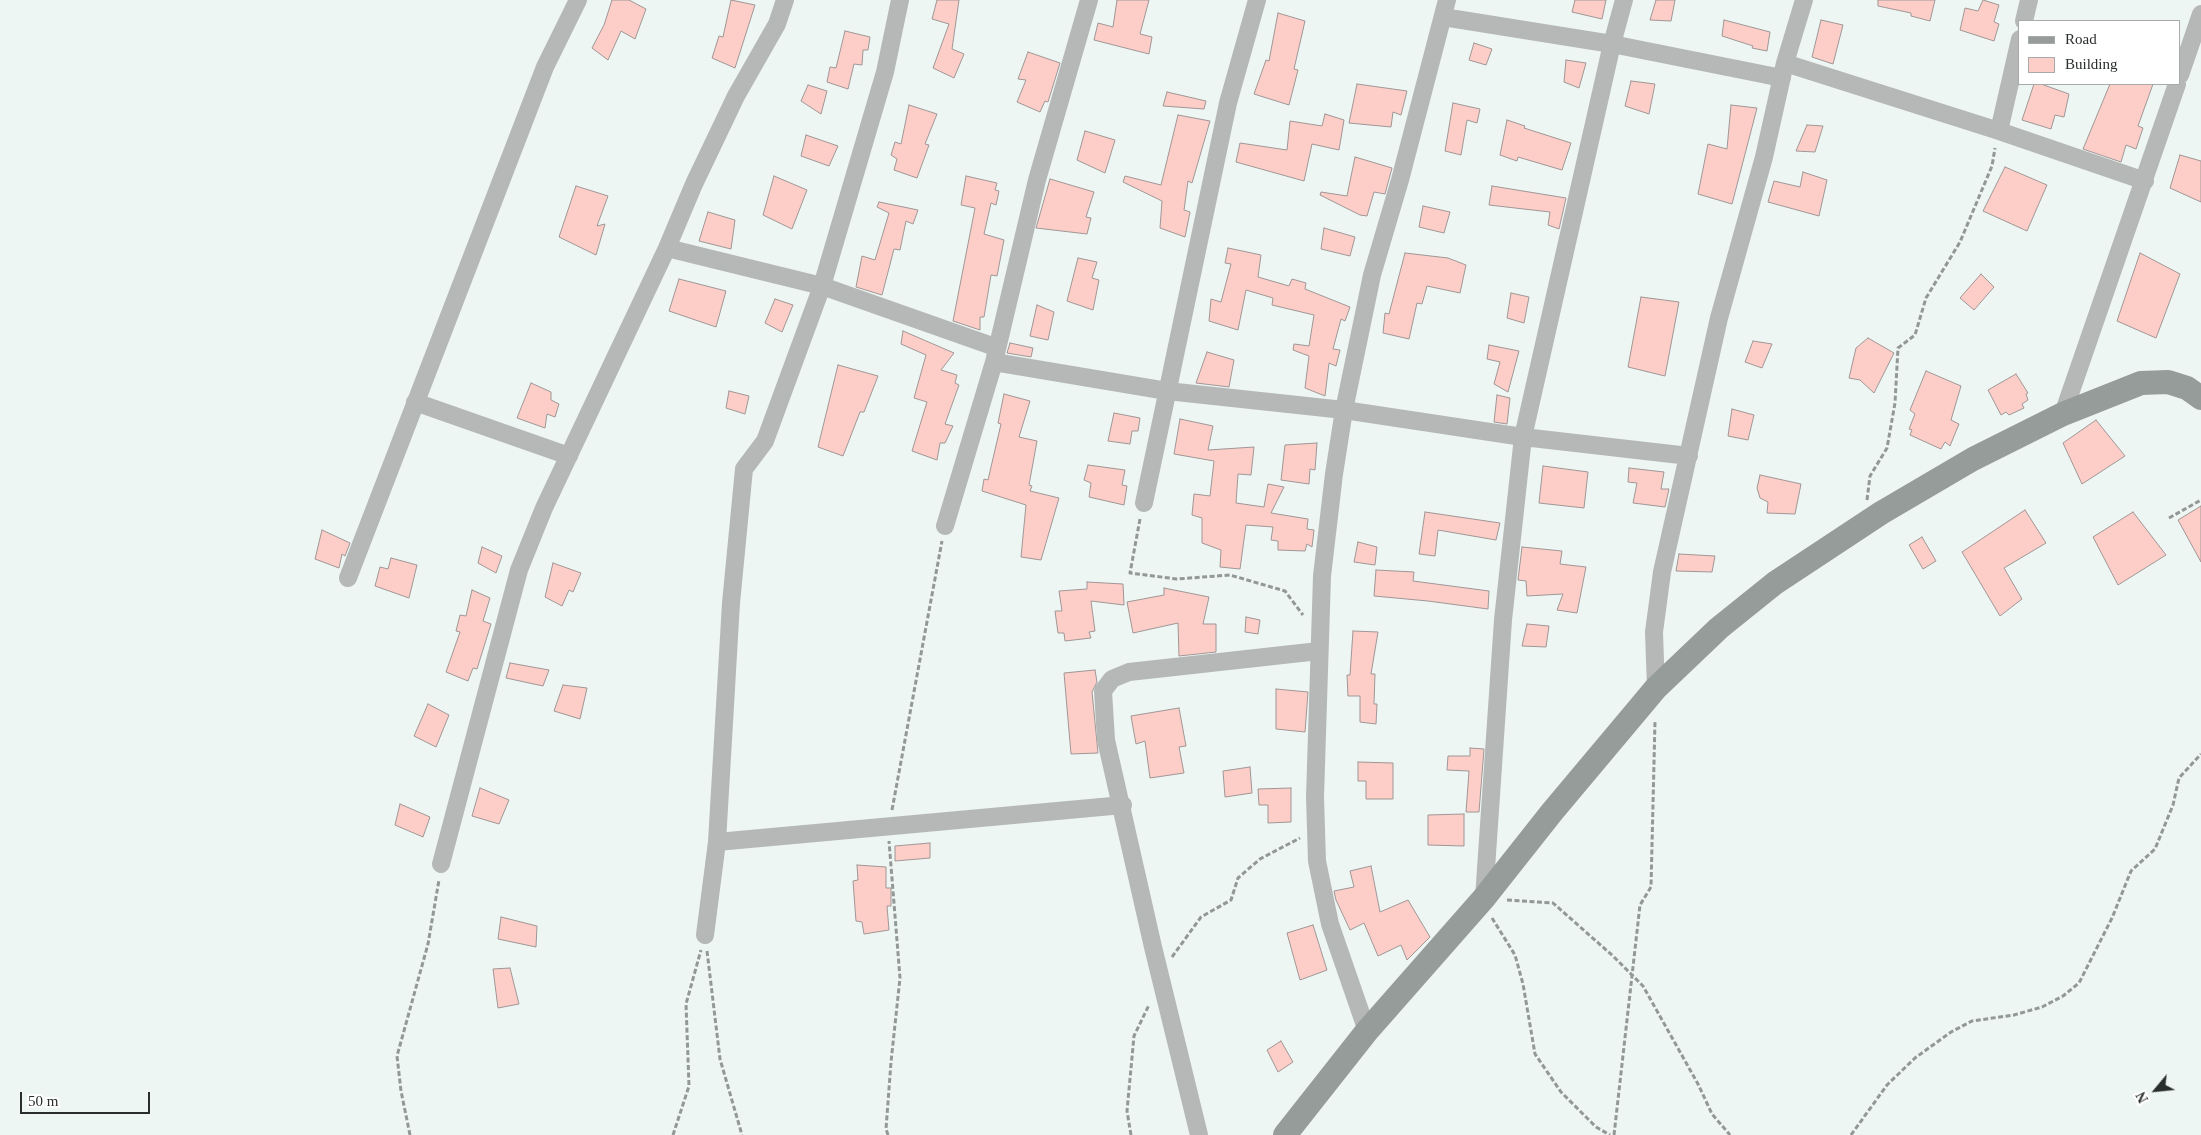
<!DOCTYPE html>
<html>
<head>
<meta charset="utf-8">
<style>
  body { margin:0 }
  #map { position:relative; width:2201px; height:1135px; overflow:hidden; background:#edf6f3; font-family:Georgia,serif }
  canvas { display:block }
  .legend { position:absolute; left:2018px; top:20px; width:162px; height:65px; box-sizing:border-box; background:#fff; border:1px solid #a9abab; margin:0; padding:6px 9px; list-style:none; font-size:15px; color:#292d2c }
  .legend li { display:flex; align-items:center; gap:10px; height:25px }
  .legend b { width:25px; border:1px solid #a9abab }
  .north { position:absolute; left:2131px; top:1065px; width:50px; height:50px; -webkit-text-stroke:4px #fff; paint-order:stroke; rotate:242deg; font-size:14px; font-weight:700; line-height:20px; text-align:center; color:#292d2c }
  .north::after { content:''; display:block; margin:auto; width:18px; height:22px; background:#292d2c; clip-path:polygon(50% 0,100% 100%,50% 72%,0 100%) }
  .scale { position:absolute; left:20px; top:1092px; width:130px; height:22px; box-sizing:border-box; border:2px solid #292d2c; border-top:0; padding-left:6px; font-size:15px; line-height:18px; white-space:nowrap; color:#292d2c; -webkit-text-stroke:4px #fff; paint-order:stroke }
</style>
</head>
<body>
<div id="map">
<canvas width="2201" height="1135"></canvas>
<ul class="legend">
<li><b style="height:6px;background:#969c9a"></b>Road</li>
<li><b style="height:14px;background:#fdcec8"></b>Building</li>
</ul>
<div class="north">N</div>
<div class="scale">50 m</div>
</div>
<script>
const g = document.querySelector('canvas').getContext('2d');
g.lineJoin = 'round';
function fillPath(path, color) { g.fillStyle = color; g.fill(path, 'evenodd'); }
const poly = rows => new Path2D(rows.map(r => 'M' + r).join(''));
function strokePath(path, color, width, dash) { g.strokeStyle = color; g.lineWidth = width; g.lineCap = dash ? 'butt' : 'round'; g.setLineDash(dash || []); g.stroke(path); }
const building = poly([
  [612,0,629,0,646,9,635,39,621,31,608,60,592,48,604,25,612,0],
  [731,0,755,5,735,68,712,58,719,36,723,37,731,0],
  [937,0,959,0,952,49,964,54,954,78,933,68,949,24,932,19,937,0],
  [1117,0,1149,0,1140,34,1152,37,1149,54,1094,40,1098,23,1113,27,1117,0],
  [1575,0,1606,0,1602,19,1572,12,1575,0],
  [1656,0,1675,0,1671,21,1650,20,1656,0],
  [1878,0,1935,0,1930,21,1911,16,1911,13,1878,6,1878,0],
  [1983,0,1999,5,1994,22,1999,24,1994,41,1960,30,1965,8,1978,11,1983,0],
  [1278,13,1305,21,1294,69,1298,70,1289,105,1254,94,1266,60,1269,61,1278,13],
  [1724,20,1770,32,1767,51,1752,48,1753,46,1722,36,1724,20],
  [1821,20,1843,25,1833,64,1812,57,1821,20],
  [845,31,870,37,868,50,863,50,862,65,854,64,848,89,827,82,830,67,836,68,845,31],
  [1474,43,1492,49,1486,65,1469,60,1474,43],
  [1028,52,1060,63,1048,102,1045,101,1040,112,1017,102,1026,80,1018,79,1028,52],
  [1566,60,1586,63,1579,88,1564,82,1566,60],
  [1631,81,1655,84,1649,114,1625,106,1631,81],
  [1357,84,1407,91,1401,115,1393,112,1391,127,1349,123,1357,84],
  [2034,84,2041,84,2069,94,2064,117,2055,115,2051,129,2022,120,2034,84],
  [2110,84,2153,84,2138,126,2143,128,2136,149,2126,145,2121,162,2083,149,2110,84],
  [808,85,827,91,821,114,801,101,808,85],
  [1167,92,1206,101,1204,109,1163,106,1167,92],
  [1453,103,1480,109,1477,123,1467,120,1461,155,1445,151,1453,103],
  [909,105,937,114,925,144,929,145,917,178,894,170,897,159,891,155,895,142,901,144,909,105],
  [1731,105,1757,108,1732,204,1698,194,1708,144,1727,149,1731,105],
  [1325,114,1344,120,1339,150,1312,144,1304,181,1236,162,1240,143,1287,150,1290,121,1322,126,1325,114],
  [1178,115,1210,121,1192,183,1188,181,1184,210,1190,212,1185,237,1160,228,1162,201,1123,182,1125,176,1161,185,1178,115],
  [1507,120,1525,126,1524,128,1571,143,1562,170,1518,157,1517,161,1500,155,1507,120],
  [1807,125,1823,126,1815,152,1796,151,1807,125],
  [1085,131,1115,140,1105,173,1077,160,1085,131],
  [806,135,838,146,829,166,801,156,806,135],
  [2180,155,2201,161,2201,202,2170,188,2180,155],
  [1355,157,1392,168,1385,194,1374,192,1367,216,1360,215,1320,195,1321,192,1347,196,1355,157],
  [2005,167,2047,185,2027,231,1983,211,2005,167],
  [1803,172,1827,180,1819,216,1768,202,1774,181,1800,187,1803,172],
  [774,176,807,190,792,229,763,215,774,176],
  [966,176,997,183,995,190,999,191,996,205,991,203,984,234,1004,240,997,276,991,275,984,317,980,317,980,330,953,321,975,208,961,205,966,176],
  [1050,179,1094,192,1086,217,1091,218,1087,234,1036,228,1050,179],
  [576,186,608,196,597,226,605,224,596,255,559,237,576,186],
  [1492,186,1566,198,1559,229,1548,225,1550,212,1489,205,1492,186],
  [879,202,918,210,913,224,906,221,900,250,894,249,882,295,856,287,862,256,875,260,889,213,877,207,879,202],
  [1423,206,1450,212,1444,233,1419,227,1423,206],
  [708,212,735,220,731,249,699,241,708,212],
  [1324,228,1355,237,1350,256,1321,249,1324,228],
  [1228,248,1261,255,1258,277,1289,286,1292,279,1306,283,1305,289,1350,307,1345,321,1341,319,1333,349,1340,350,1336,366,1329,363,1325,396,1305,388,1309,356,1293,350,1294,344,1309,346,1314,315,1272,305,1273,298,1246,290,1238,330,1209,321,1211,299,1221,302,1231,264,1225,263,1228,248],
  [1405,253,1448,258,1466,265,1460,293,1427,286,1422,304,1417,303,1409,339,1383,333,1385,313,1389,314,1405,253],
  [2140,253,2180,274,2156,338,2117,321,2140,253],
  [1078,258,1097,262,1092,278,1099,280,1093,310,1067,301,1078,258],
  [1981,274,1994,287,1974,310,1960,298,1981,274],
  [679,279,726,291,716,327,669,311,679,279],
  [1511,293,1529,297,1524,323,1507,318,1511,293],
  [1641,297,1679,302,1665,376,1628,367,1641,297],
  [775,299,793,305,782,332,765,323,775,299],
  [1037,305,1054,312,1048,340,1030,336,1037,305],
  [903,331,954,353,941,370,957,375,955,383,959,385,945,424,953,426,945,443,940,443,937,460,912,451,927,402,914,398,926,355,901,344,903,331],
  [1868,338,1894,353,1874,393,1860,380,1849,378,1856,348,1868,338],
  [1753,341,1772,344,1762,368,1745,362,1753,341],
  [1010,343,1033,348,1031,357,1007,353,1010,343],
  [1489,345,1519,351,1508,392,1494,384,1500,362,1487,359,1489,345],
  [1207,352,1234,360,1229,387,1196,383,1207,352],
  [838,365,878,376,864,412,860,412,843,456,818,447,838,365],
  [1926,371,1961,386,1951,420,1959,424,1950,446,1945,442,1941,449,1910,435,1912,430,1909,429,1915,414,1910,410,1926,371],
  [2016,374,2028,393,2026,394,2028,400,2022,404,2024,408,2009,415,2006,412,2001,415,1988,390,2016,374],
  [531,383,551,392,551,400,559,404,555,417,547,414,545,428,517,418,531,383],
  [729,391,749,396,745,414,726,408,729,391],
  [1004,394,1030,401,1019,437,1037,441,1029,485,1032,486,1030,491,1059,498,1041,560,1021,557,1026,505,982,491,984,479,988,480,1001,424,998,423,1004,394],
  [1497,395,1510,398,1507,424,1494,422,1497,395],
  [1732,409,1754,415,1748,440,1728,436,1732,409],
  [1114,413,1140,418,1138,431,1132,431,1130,444,1108,441,1114,413],
  [1180,419,1213,426,1208,450,1254,447,1251,475,1238,474,1236,503,1264,507,1268,484,1284,487,1271,513,1308,519,1307,529,1314,530,1312,547,1307,544,1305,551,1278,550,1278,541,1271,540,1273,527,1246,525,1240,569,1220,567,1221,550,1202,543,1202,518,1192,515,1194,494,1210,496,1214,461,1174,454,1180,419],
  [2096,420,2125,456,2082,484,2063,443,2096,420],
  [1317,443,1315,470,1310,469,1309,484,1281,480,1285,445,1317,443],
  [1088,465,1125,470,1122,485,1127,486,1124,505,1089,497,1091,483,1084,480,1088,465],
  [1543,466,1588,472,1584,508,1539,503,1543,466],
  [1629,468,1664,472,1661,489,1669,489,1665,507,1633,503,1637,483,1628,482,1629,468],
  [1760,475,1801,484,1795,514,1767,513,1768,502,1760,498,1757,488,1760,475],
  [2201,506,2201,562,2178,520,2201,506],
  [2025,510,2046,543,2004,568,2022,599,2000,616,1962,552,2025,510],
  [1425,512,1500,523,1496,540,1438,530,1435,556,1419,554,1425,512],
  [2133,512,2166,555,2118,585,2093,537,2133,512],
  [322,530,350,543,345,556,342,554,339,568,315,559,322,530],
  [1922,537,1936,561,1923,569,1909,545,1922,537],
  [1358,542,1377,547,1375,565,1354,562,1358,542],
  [482,547,502,556,496,573,478,563,482,547],
  [1522,547,1562,551,1560,564,1586,567,1577,613,1557,610,1563,594,1527,596,1526,581,1518,580,1522,547],
  [1679,554,1715,556,1712,572,1676,571,1679,554],
  [391,558,417,565,409,598,375,586,380,567,388,569,391,558],
  [553,563,581,573,573,592,569,590,562,606,545,597,553,563],
  [1376,570,1414,572,1413,581,1489,591,1488,609,1428,601,1374,596,1376,570],
  [1087,582,1123,584,1124,605,1091,601,1095,631,1089,632,1091,638,1065,641,1064,633,1058,633,1055,611,1062,611,1059,591,1087,589,1087,582],
  [1164,588,1209,597,1203,624,1216,624,1216,652,1179,656,1178,623,1133,633,1127,602,1164,595,1164,588],
  [472,590,490,598,483,621,491,624,477,669,473,668,468,681,446,672,460,632,456,631,460,615,466,616,472,590],
  [1246,617,1260,620,1258,634,1245,632,1246,617],
  [1527,624,1549,626,1546,647,1522,646,1527,624],
  [1353,631,1378,632,1371,674,1375,674,1374,704,1377,704,1376,724,1360,722,1360,696,1348,696,1347,675,1350,675,1353,631],
  [510,663,549,670,543,686,506,678,510,663],
  [1095,670,1097,682,1092,692,1098,753,1071,754,1064,673,1095,670],
  [563,685,587,688,580,719,554,711,563,685],
  [1276,689,1308,692,1305,732,1276,729,1276,689],
  [428,704,449,715,436,747,414,736,428,704],
  [1179,708,1186,746,1179,747,1184,773,1150,778,1145,741,1136,744,1131,716,1179,708],
  [1470,748,1484,749,1479,812,1466,812,1469,771,1447,770,1448,756,1470,756,1470,748],
  [1358,762,1393,763,1393,799,1366,799,1366,781,1358,781,1358,762],
  [1250,767,1252,793,1225,797,1223,771,1250,767],
  [480,788,509,800,499,824,472,816,480,788],
  [1291,788,1291,822,1268,823,1268,805,1259,805,1258,789,1291,788],
  [400,804,430,817,423,837,395,825,400,804],
  [1464,814,1464,846,1428,845,1428,815,1464,814],
  [930,843,930,858,895,861,895,846,930,843],
  [857,865,886,867,886,888,891,888,891,906,887,906,889,930,864,934,862,922,856,921,853,881,858,880,857,865],
  [1371,866,1380,912,1408,900,1430,937,1407,960,1401,945,1378,956,1364,923,1350,930,1336,900,1334,891,1354,887,1350,871,1371,866],
  [501,917,537,926,536,947,498,939,501,917],
  [1313,925,1327,970,1300,980,1287,933,1313,925],
  [510,968,519,1004,498,1008,493,969,510,968],
  [1281,1041,1293,1062,1278,1072,1267,1050,1281,1041]
]);
fillPath(building, '#fdcec8');
strokePath(building, '#9f9695', 1);
strokePath(poly([
  [1867,500,1870,476,1887,448,1895,403,1898,348,1915,335,1926,298,1960,242,1992,166,1995,148],
  [2169,518,2201,500],
  [1140,519,1130,573,1177,579,1230,575,1285,591,1303,615],
  [892,810,942,541],
  [1507,900,1553,903,1613,956,1643,986,1698,1084,1712,1114,1730,1135],
  [1492,918,1515,955,1523,984,1535,1054,1561,1092,1596,1127,1610,1135],
  [707,951,720,1059,742,1135],
  [1172,957,1201,917,1231,900,1238,878,1260,859,1300,838],
  [410,1135,401,1091,397,1056,428,944,439,880],
  [673,1135,689,1086,686,1004,701,950],
  [888,1135,886,1129,891,1062,900,978,889,841],
  [1131,1135,1127,1111,1134,1036,1149,1005],
  [1614,1135,1640,905,1651,887,1655,721],
  [1851,1135,1887,1085,1915,1058,1951,1032,1972,1021,2014,1015,2042,1007,2063,996,2079,983,2112,918,2131,871,2155,849,2173,805,2179,778,2201,754]
]), '#919896', 3, [5, 2.5]);
strokePath(poly([
  [1443,17,1612,44,1782,78],
  [2024,21,2029,0],
  [1785,63,1999,131,2145,181],
  [2180,75,2201,14],
  [1999,131,2020,39],
  [667,248,822,286,995,347],
  [994,362,1167,391,1344,410,1523,437,1689,456],
  [415,402,569,456],
  [2063,414,2177,84],
  [1144,503,1228,103,1257,0],
  [945,526,994,362,1037,180,1089,0],
  [348,578,545,67,578,0],
  [1656,688,1654,632,1662,572,1719,318,1764,157,1785,63,1804,0],
  [717,842,1123,805],
  [441,864,519,570,544,508,667,248,694,184,736,96,777,24,785,0],
  [1484,898,1503,620,1523,437,1612,44,1624,0],
  [705,935,717,842,731,603,744,469,765,441,822,286,885,72,900,0],
  [1367,1031,1330,924,1317,861,1315,797,1322,576,1334,474,1344,410,1372,275,1400,180,1447,0],
  [1199,1135,1153,947,1106,740,1103,691,1112,679,1129,672,1319,651]
]), '#b5b8b7', 18);
strokePath(poly([
  [1285,1135,1367,1031,1484,898,1552,812,1656,688,1719,628,1775,583,1881,513,1973,459,2063,414,2141,383,2168,382,2187,388,2201,398]
]), '#969c9a', 24);
</script>
</body>
</html>
